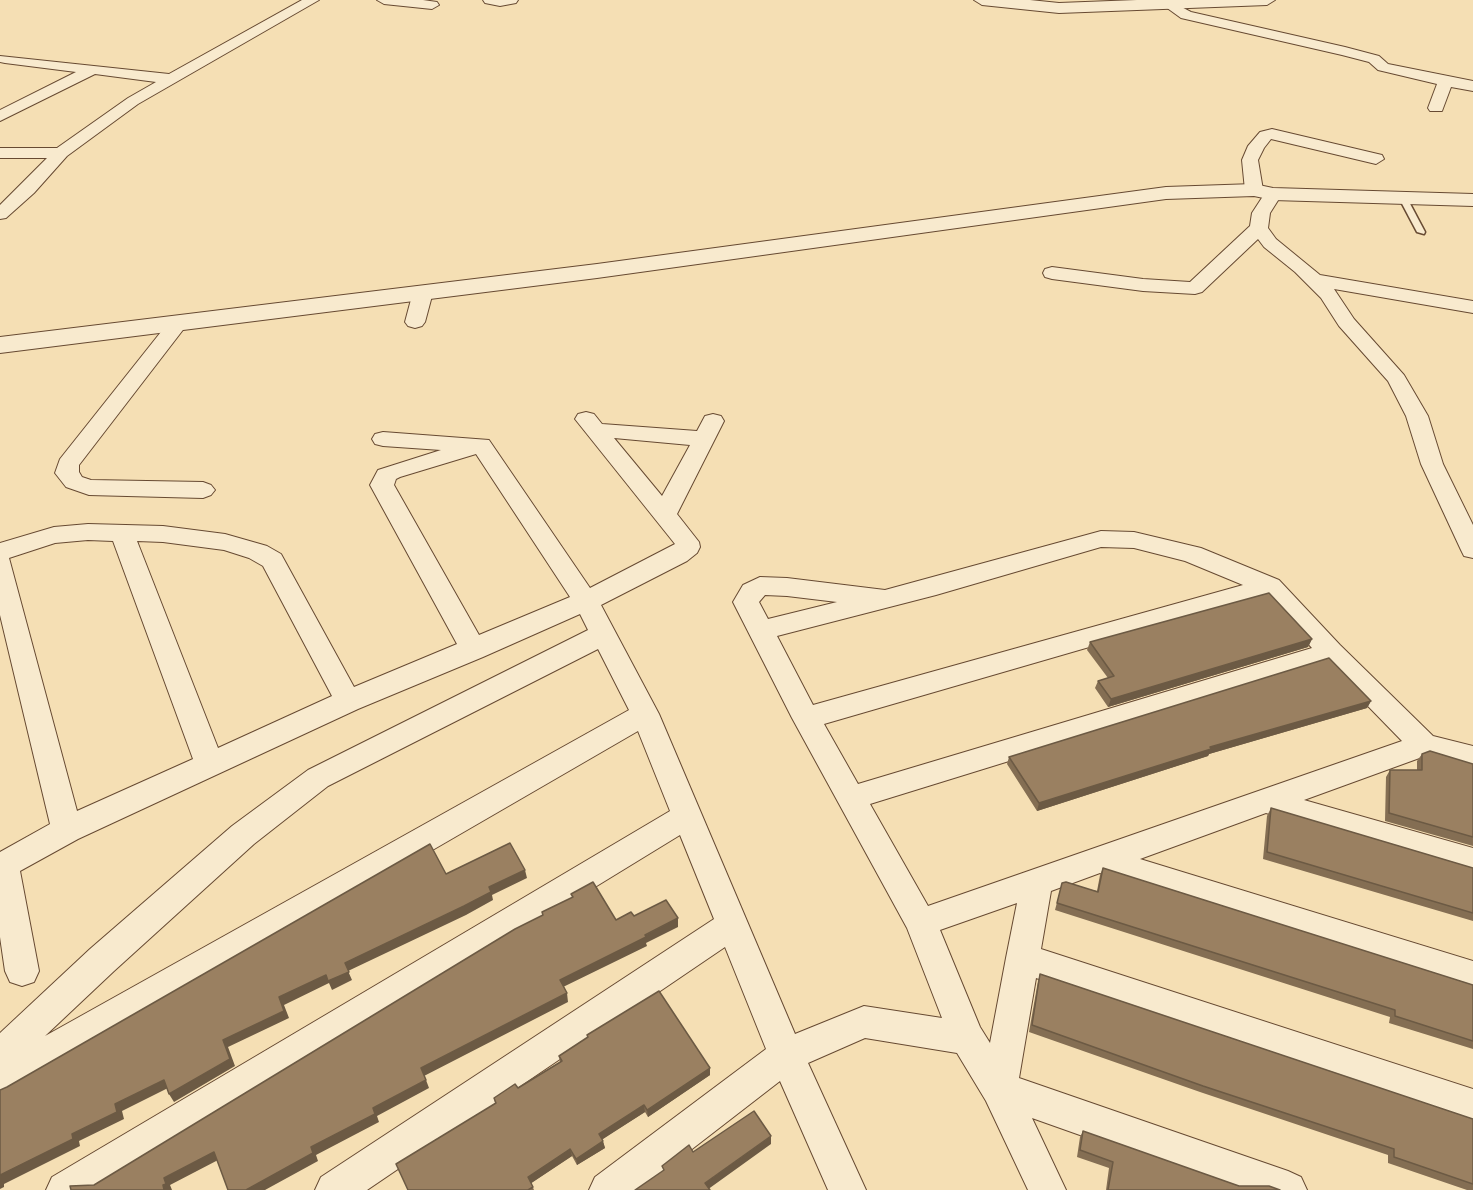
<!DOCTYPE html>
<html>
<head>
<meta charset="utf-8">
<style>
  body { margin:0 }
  canvas { display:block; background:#f5dfb4 }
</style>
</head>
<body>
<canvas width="1473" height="1190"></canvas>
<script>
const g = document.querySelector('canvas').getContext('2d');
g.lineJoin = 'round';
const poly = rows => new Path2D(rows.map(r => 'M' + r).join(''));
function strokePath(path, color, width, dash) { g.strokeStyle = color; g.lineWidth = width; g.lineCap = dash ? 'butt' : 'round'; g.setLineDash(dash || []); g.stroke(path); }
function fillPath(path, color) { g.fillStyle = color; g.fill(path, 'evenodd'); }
const service = poly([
  [1400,196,1407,198,1425,232,1424,234,1417,232,1399,198,1400,196]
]);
const minor = poly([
  [302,0,319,0,138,104,67,156,34,193,6,218,0,219,0,205,47,158,0,158,0,148,57,148,128,98,156,82,95,74,0,121,0,110,76,72,5,63,0,62,0,56,169,74,302,0],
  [377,0,423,0,437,2,439,5,432,9,384,4,377,0],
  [483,0,518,0,516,3,500,6,485,3,483,0],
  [1170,1,1191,12,1345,47,1379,56,1388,64,1473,81,1473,91,1451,87,1442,111,1430,111,1428,108,1437,84,1378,70,1369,62,1342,55,1181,18,1163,5,1170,1],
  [1272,129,1382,155,1384,159,1376,164,1271,139,1264,148,1258,160,1263,190,1260,194,1248,194,1245,190,1242,160,1248,146,1260,132,1272,129],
  [1273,189,1279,190,1282,194,1270,213,1268,228,1276,239,1320,275,1473,301,1473,313,1334,289,1354,319,1404,375,1428,416,1443,464,1473,525,1473,558,1464,556,1461,550,1421,464,1406,416,1388,381,1339,326,1321,298,1295,272,1264,247,1258,239,1202,292,1195,294,1143,291,1052,279,1045,277,1043,273,1045,269,1052,267,1143,279,1190,282,1250,226,1252,213,1267,190,1273,189],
  [423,286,430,288,433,292,425,322,422,326,415,328,408,326,405,322,413,292,416,288,423,286],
  [179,316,186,318,189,322,79,465,79,472,82,477,91,480,203,482,211,485,215,490,211,495,203,498,89,495,66,487,55,473,60,459,172,318,179,316],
  [586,412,594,414,602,424,697,431,705,416,713,414,721,416,724,421,677,514,699,542,700,547,697,553,687,561,601,605,659,714,795,1034,864,1006,942,1018,907,928,792,718,733,602,743,585,760,577,787,578,885,590,1101,531,1134,532,1201,548,1279,580,1340,645,1433,736,1473,746,1473,770,1425,756,1304,800,1473,848,1473,874,1266,813,1140,859,1473,961,1473,991,1100,873,1051,891,1041,949,1473,1089,1473,1125,1036,978,1019,1078,1288,1171,1301,1177,1307,1190,1235,1190,1032,1118,1066,1190,1028,1190,986,1101,957,1053,865,1038,808,1063,866,1190,828,1190,780,1081,639,1190,589,1190,595,1177,766,1049,725,947,367,1190,315,1190,321,1177,714,919,680,835,100,1190,46,1190,52,1177,670,811,638,731,13,1093,0,1098,0,1033,90,949,232,826,308,770,588,630,580,614,483,657,358,709,78,839,20,871,39,971,34,982,22,986,10,982,5,971,0,937,0,852,50,824,0,615,0,543,54,527,88,524,163,526,225,534,267,546,281,554,354,687,457,644,370,485,378,470,441,450,383,446,375,444,372,439,375,434,383,432,489,440,590,588,675,544,575,419,578,414,586,412],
  [614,438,690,445,662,496,614,438],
  [476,454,570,597,479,635,394,485,396,479,400,477,476,454],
  [88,540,113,541,193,759,77,811,9,558,55,543,88,540],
  [137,541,163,542,224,550,249,558,263,566,332,696,218,748,137,541],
  [1101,547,1134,548,1185,561,1243,585,813,705,777,636,936,595,1101,547],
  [765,595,787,596,837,602,768,619,759,602,765,595],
  [1265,596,1312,648,858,784,824,724,1265,596],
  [598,649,629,710,45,1036,114,971,254,844,328,786,598,649],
  [1326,663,1402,741,928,906,870,804,1326,663],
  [1017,903,1006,958,990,1043,980,1027,940,930,1017,903]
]);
const tertiary = poly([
  [974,0,1030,0,1059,3,1137,0,1275,0,1267,5,1059,13,982,5,974,0],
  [1254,184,1273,188,1473,194,1473,206,1273,200,1254,196,1166,199,597,278,0,353,0,337,597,264,1166,187,1254,184]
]);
strokePath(service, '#674a32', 3);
strokePath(minor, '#674a32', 2);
strokePath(tertiary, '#674a32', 2);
fillPath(service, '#f8eace');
fillPath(minor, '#f8eace');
fillPath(tertiary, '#f8eace');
fillPath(poly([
  [1312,639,1308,647,1108,707,1095,688,1098,681,1108,678,1087,650,1090,642],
  [1371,701,1367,708,1209,754,1208,756,1037,811,1007,764,1009,757],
  [1422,754,1473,764,1473,846,1385,821,1386,777,1390,770,1417,770,1417,761],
  [1271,808,1473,868,1473,921,1263,859,1267,816],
  [1103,868,1473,985,1473,1049,1389,1023,1390,1017,1055,910,1062,883,1097,891,1100,875],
  [1040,974,1473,1119,1473,1190,1467,1190,1388,1163,1388,1155,1200,1092,1029,1032,1038,981],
  [587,1035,710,1068,710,1075,648,1117,645,1112,602,1139,605,1148,577,1165,572,1156,531,1183,534,1190,408,1190,495,1103,494,1098,518,1088,560,1062,559,1056,587,1038],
  [1083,1131,1239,1186,1280,1190,1106,1190,1109,1168,1077,1157,1080,1137]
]), '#846e53');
fillPath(poly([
  [1312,639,1308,647,1108,707,1111,699],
  [1371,701,1367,708,1209,754,1208,756,1037,811,1039,803,1210,747],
  [525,870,527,878,492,895,493,900,466,915,348,971,352,980,332,990,329,983,284,1005,289,1018,228,1047,235,1066,174,1102,169,1094,223,1040,279,997,326,975,345,963,489,887],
  [678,918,678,927,646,943,647,946,561,988,560,980],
  [567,993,568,1002,424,1076,421,1068],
  [710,1068,710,1075,648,1117,647,1110],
  [164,1080,170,1087,122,1111,124,1119,79,1141,80,1146,4,1184,4,1187,0,1189,0,1175,72,1134,115,1104],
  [426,1080,429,1088,377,1116,379,1122,316,1155,318,1161,265,1190,246,1190,311,1147,373,1108],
  [644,1105,645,1112,600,1141,599,1134],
  [771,1136,771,1144,707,1190,705,1183],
  [603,1141,605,1148,577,1165,576,1159],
  [570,1149,572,1156,530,1184,528,1177],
  [214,1152,220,1159,170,1185,172,1190,164,1190,163,1185,164,1178]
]), '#6c5a44');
const building = poly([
  [1269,593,1312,639,1111,699,1098,681,1114,676,1090,642,1269,593],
  [1329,658,1371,701,1210,747,1211,749,1039,803,1009,757,1329,658],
  [1430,751,1473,764,1473,837,1389,813,1390,770,1422,770,1422,754,1430,751],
  [1271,808,1473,868,1473,913,1267,852,1271,808],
  [510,843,525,870,489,887,491,892,464,906,345,963,349,972,328,981,326,975,279,997,284,1011,223,1040,230,1059,169,1094,164,1080,115,1104,117,1112,72,1134,73,1139,0,1175,0,1090,7,1087,430,844,446,874,510,843],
  [1103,868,1473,985,1473,1041,1395,1016,1395,1010,1057,903,1062,883,1066,882,1098,892,1103,868],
  [593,882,616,920,631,912,634,916,666,900,678,918,645,935,646,937,560,980,567,993,421,1068,426,1080,373,1108,375,1114,311,1147,313,1153,246,1190,228,1190,214,1152,164,1178,166,1184,163,1185,164,1190,71,1190,70,1186,94,1185,515,929,543,915,542,912,573,897,571,894,593,882],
  [1040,974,1473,1119,1473,1184,1394,1157,1394,1149,1203,1086,1032,1025,1040,974],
  [659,991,710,1068,647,1110,644,1105,599,1134,603,1141,576,1159,570,1149,528,1177,533,1187,528,1190,408,1190,396,1164,496,1103,494,1098,515,1084,518,1088,562,1061,559,1056,588,1037,587,1035,659,991],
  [754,1111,771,1136,705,1183,710,1190,635,1190,664,1170,662,1166,689,1145,693,1152,754,1111],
  [1083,1131,1239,1186,1269,1186,1280,1190,1108,1190,1113,1162,1080,1150,1083,1131]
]);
fillPath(building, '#9a8061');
strokePath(building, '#6c5a44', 1.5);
</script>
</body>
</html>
